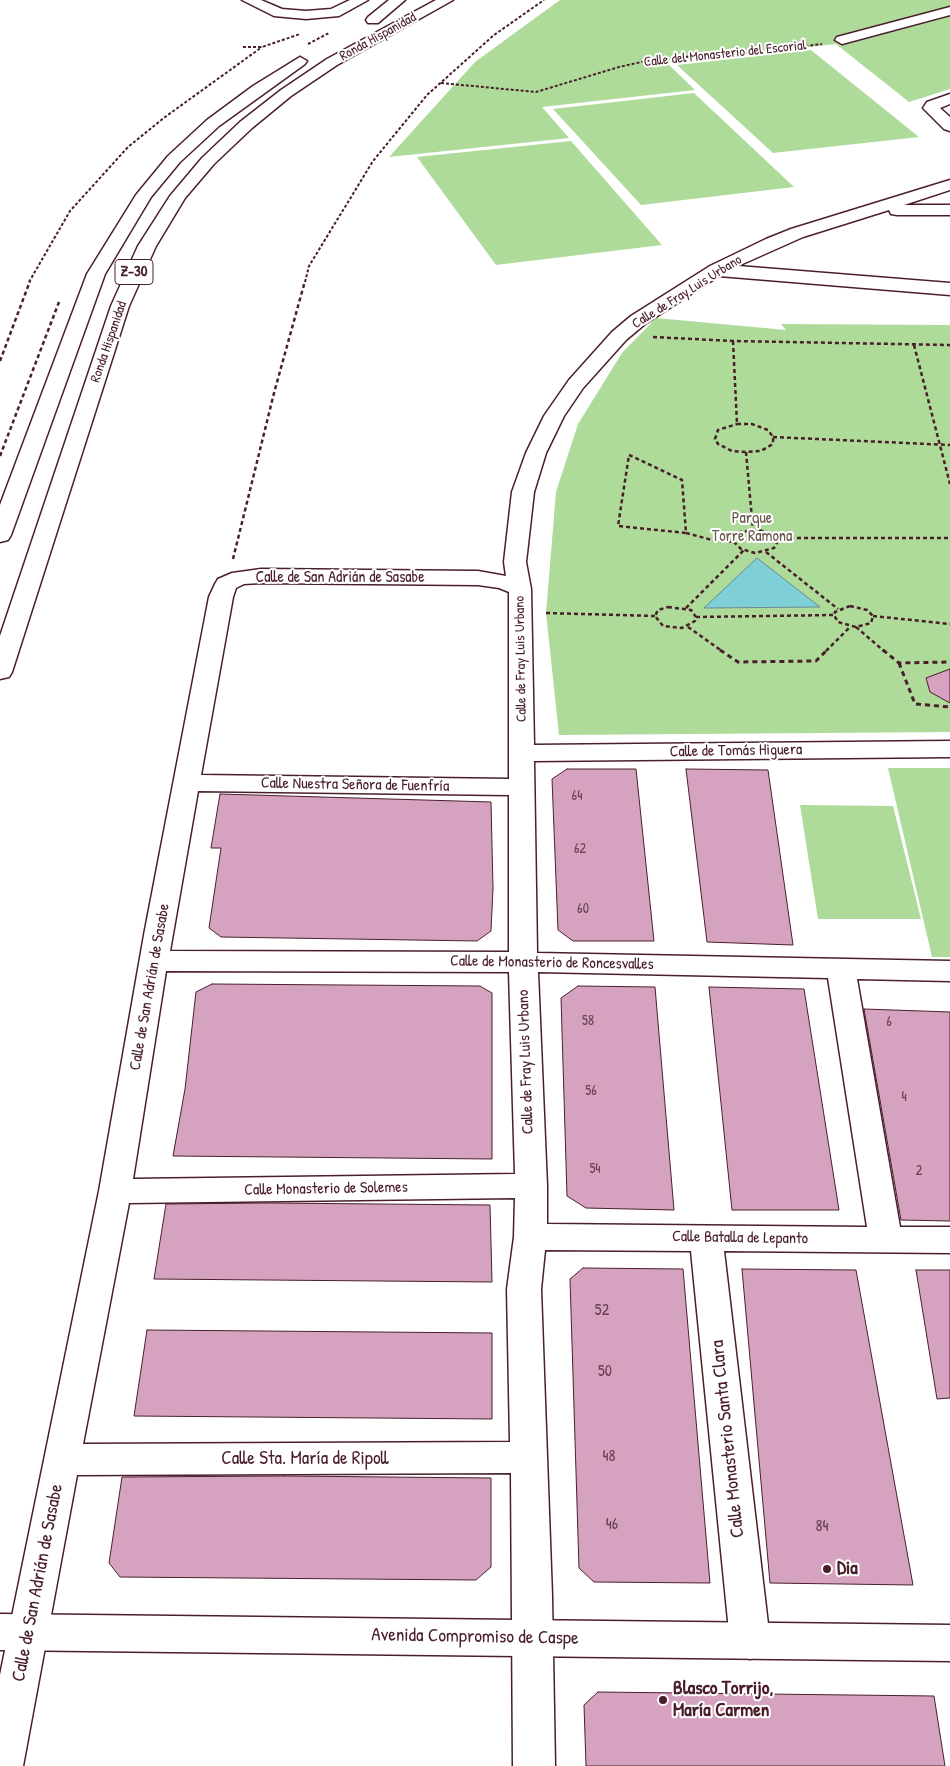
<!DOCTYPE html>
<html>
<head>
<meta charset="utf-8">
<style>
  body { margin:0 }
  canvas { display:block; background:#fff }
</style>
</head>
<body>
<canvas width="950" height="1766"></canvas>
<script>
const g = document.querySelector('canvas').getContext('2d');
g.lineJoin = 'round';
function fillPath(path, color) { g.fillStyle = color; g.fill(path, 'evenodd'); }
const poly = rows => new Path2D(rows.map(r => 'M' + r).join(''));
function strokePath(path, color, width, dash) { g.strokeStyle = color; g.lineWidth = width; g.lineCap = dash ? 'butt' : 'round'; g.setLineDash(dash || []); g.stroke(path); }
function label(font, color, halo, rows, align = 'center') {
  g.font = font + ' "Patrick Hand",sans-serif'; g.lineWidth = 4; g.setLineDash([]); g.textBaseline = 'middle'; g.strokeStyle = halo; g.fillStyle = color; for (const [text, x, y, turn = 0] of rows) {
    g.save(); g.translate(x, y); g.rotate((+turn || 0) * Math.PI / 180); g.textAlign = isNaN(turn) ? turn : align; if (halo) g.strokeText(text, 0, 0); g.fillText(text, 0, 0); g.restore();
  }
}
fillPath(poly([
  [560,0,950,0,950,89,909,102,836,44,667,63,695,90,542,107,569,138,389,157,475,62],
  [810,50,811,50,919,137,773,153,677,65],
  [694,93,794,187,641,205,553,109],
  [571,141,662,245,496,265,417,157],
  [656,318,786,330,781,324,950,325,950,732,559,735,546,613,556,492,578,424,622,353],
  [888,768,950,768,950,957,932,957],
  [800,805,893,806,921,919,818,919]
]), '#aedb99');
const water = poly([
  [757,558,820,607,704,608,757,558]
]);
fillPath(water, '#7fd0d6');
strokePath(water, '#6a8992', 1);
const building = poly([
  [950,669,950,703,930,692,926,678,950,669],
  [567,769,636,769,654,941,573,941,558,930,552,779,567,769],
  [686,769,768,770,793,945,707,942,686,769],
  [220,794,491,802,493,888,491,931,477,941,221,937,209,928,221,848,211,848,220,794],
  [212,984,480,986,492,993,492,1159,173,1156,185,1089,196,992,212,984],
  [578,986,655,987,674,1210,586,1208,567,1196,561,998,578,986],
  [709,987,804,989,839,1210,732,1210,709,987],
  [864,1009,950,1012,950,1221,901,1220,864,1009],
  [266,1203,490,1205,492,1282,154,1279,166,1204,266,1203],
  [583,1268,683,1269,710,1583,594,1582,579,1568,570,1279,583,1268],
  [742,1269,856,1270,913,1585,770,1583,742,1269],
  [916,1270,950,1270,950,1398,937,1399,916,1270],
  [147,1330,492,1333,492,1419,134,1416,147,1330],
  [284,1476,491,1478,491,1567,476,1580,120,1577,109,1563,122,1477,284,1476],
  [598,1692,934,1696,945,1766,586,1766,584,1705,598,1692]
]);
fillPath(building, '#d5a3c0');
strokePath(building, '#4a1f2b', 1);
const minor = poly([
  [242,0,261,0,282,9,306,11,331,9,350,0,368,0,339,16,306,19,274,16,242,0],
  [389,0,405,0,378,23,368,23,366,20,368,17,389,0],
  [950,7,950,15,842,44,835,40,837,37,950,7],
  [950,94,950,104,940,108,950,117,950,131,944,129,923,108,927,102,950,94],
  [950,180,950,190,904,205,950,205,950,215,897,215,891,214,889,210,803,237,738,266,950,283,950,295,719,276,645,324,626,340,583,388,564,416,546,453,534,492,526,562,531,589,534,745,950,741,950,757,534,761,537,953,950,961,950,981,857,979,900,1227,950,1227,950,1253,724,1251,770,1641,764,1654,750,1659,736,1654,730,1641,691,1251,545,1250,541,1289,552,1596,555,1766,513,1766,511,1473,77,1475,23,1766,0,1766,0,1675,99,1191,144,935,209,597,215,584,218,579,232,573,261,569,478,571,506,576,504,562,512,492,526,453,544,416,569,380,612,332,631,316,710,266,766,239,791,229,950,180],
  [261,583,478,585,499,588,509,592,509,779,201,775,233,597,236,588,244,584,261,583],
  [198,791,509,795,509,952,170,951,198,791],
  [166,971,509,972,515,1174,133,1179,166,971],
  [538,972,828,978,867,1227,547,1224,547,1186,538,972],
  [515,1198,514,1237,507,1289,510,1442,83,1444,129,1203,515,1198]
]);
const major = poly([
  [0,1614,950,1625,950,1661,0,1650,0,1614]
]);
const highway = poly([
  [436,0,453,0,337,65,291,96,252,128,214,164,185,198,156,246,129,306,12,672,9,677,0,679,0,636,111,306,138,246,170,196,202,158,240,122,281,90,327,59,436,0],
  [300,57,307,61,305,64,219,126,180,162,151,197,105,274,11,535,8,540,0,542,0,505,87,274,136,195,168,156,207,120,253,86,300,57]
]);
strokePath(minor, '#4a1f2b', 3);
strokePath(major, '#4a1f2b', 3);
strokePath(highway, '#4a1f2b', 3);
strokePath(poly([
  [308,44,329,33],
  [243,47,262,47,300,34],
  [441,83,536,92,619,67,655,59,759,52,822,44],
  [29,282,70,211,128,147,165,117,262,47],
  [305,282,309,266,373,161,427,95,494,35,544,0]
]), '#4a1f2b', 2, [3, 2]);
strokePath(poly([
  [653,337,733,341,950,345],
  [733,341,737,424],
  [914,345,950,484],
  [0,361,30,281],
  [737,424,752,424,768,430,773,437,773,444,761,451,746,452,732,451,718,444,715,439,718,430,737,424],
  [773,437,950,445],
  [746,452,753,530],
  [629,455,682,480,686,533,618,526,629,455],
  [0,456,59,302],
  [760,530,776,538,778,541,774,548,755,553,741,549,734,542,734,538,740,532,760,530],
  [686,533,716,541,734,542],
  [776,538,950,538],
  [766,552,838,609],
  [233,559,274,393,305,281],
  [850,606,867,610,873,616,871,623,856,627,838,622,834,615,835,612,850,606],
  [668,607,691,610,696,617,695,621,682,628,663,626,655,616,658,610,668,607],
  [686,608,744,550],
  [546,613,655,616],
  [873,616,950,624],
  [696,617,834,615],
  [688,627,722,651],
  [856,627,884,651],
  [826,651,850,627]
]), '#4a1f2b', 2.5, [4, 3]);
strokePath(poly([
  [720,650,738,662,816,661,827,650],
  [883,650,899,663,950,662],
  [899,663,915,704,950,707]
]), '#4a1f2b', 3, [5, 4]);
fillPath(minor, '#fff');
fillPath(major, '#fff');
fillPath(highway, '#fff');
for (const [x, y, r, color] of [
  [827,1569,5,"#4a1f2b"],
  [663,1700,5,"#4a1f2b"]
]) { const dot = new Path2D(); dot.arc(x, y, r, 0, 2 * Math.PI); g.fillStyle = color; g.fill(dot); strokePath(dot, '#fff', 2); }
label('14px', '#4a1f2b', '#fff', [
  ["Ronda Hispanidad",378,37,-29],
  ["Calle del Monasterio del Escorial",725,54,-6],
  ["Calle de Fray Luis Urbano",687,292,-32],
  ["Ronda Hispanidad",109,342,-71],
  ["Calle de Fray Luis Urbano",521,659,-91]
]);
label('14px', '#6d4050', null, [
  ["64",577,796],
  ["62",580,849],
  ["60",583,909],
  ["58",588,1021],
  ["6",889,1022],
  ["56",591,1091],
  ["4",904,1097],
  ["54",595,1169],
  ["2",919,1171]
]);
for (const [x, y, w] of [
  [134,272,38]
]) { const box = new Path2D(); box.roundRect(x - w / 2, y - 12.5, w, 25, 4); g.fillStyle = '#fff'; g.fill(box); strokePath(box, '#4a1f2b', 1); }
label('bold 15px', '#4a1f2b', null, [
  ["Z-30",134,272]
]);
label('16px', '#68574c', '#fff', [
  ["Parque",752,519],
  ["Torre Ramona",752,537]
]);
label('16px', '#4a1f2b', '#fff', [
  ["Calle de San Adrián de Sasabe",340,578],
  ["Calle de Tomás Higuera",736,751,-1],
  ["Calle Nuestra Señora de Fuenfría",355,785,1],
  ["Calle de Monasterio de Roncesvalles",552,963,1],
  ["Calle de San Adrián de Sasabe",150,987,-80],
  ["Calle de Fray Luis Urbano",526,1062,-92],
  ["Calle Monasterio de Solemes",326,1189,-1],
  ["Calle Batalla de Lepanto",740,1238,1]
]);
label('16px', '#6d4050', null, [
  ["52",602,1311],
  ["50",605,1372],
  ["48",609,1457],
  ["46",612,1525],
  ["84",822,1527]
]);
label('19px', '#4a1f2b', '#fff', [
  ["Calle Monasterio Santa Clara",728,1439,-96],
  ["Calle Sta. María de Ripoll",305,1459],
  ["Calle de San Adrián de Sasabe",38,1583,-79],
  ["Avenida Compromiso de Caspe",475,1637,1]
]);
label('bold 19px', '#4a1f2b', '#fff', [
  ["Dia",837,1569],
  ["Blasco Torrijo,",673,1689],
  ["María Carmen",673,1711]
], 'left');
</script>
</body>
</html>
